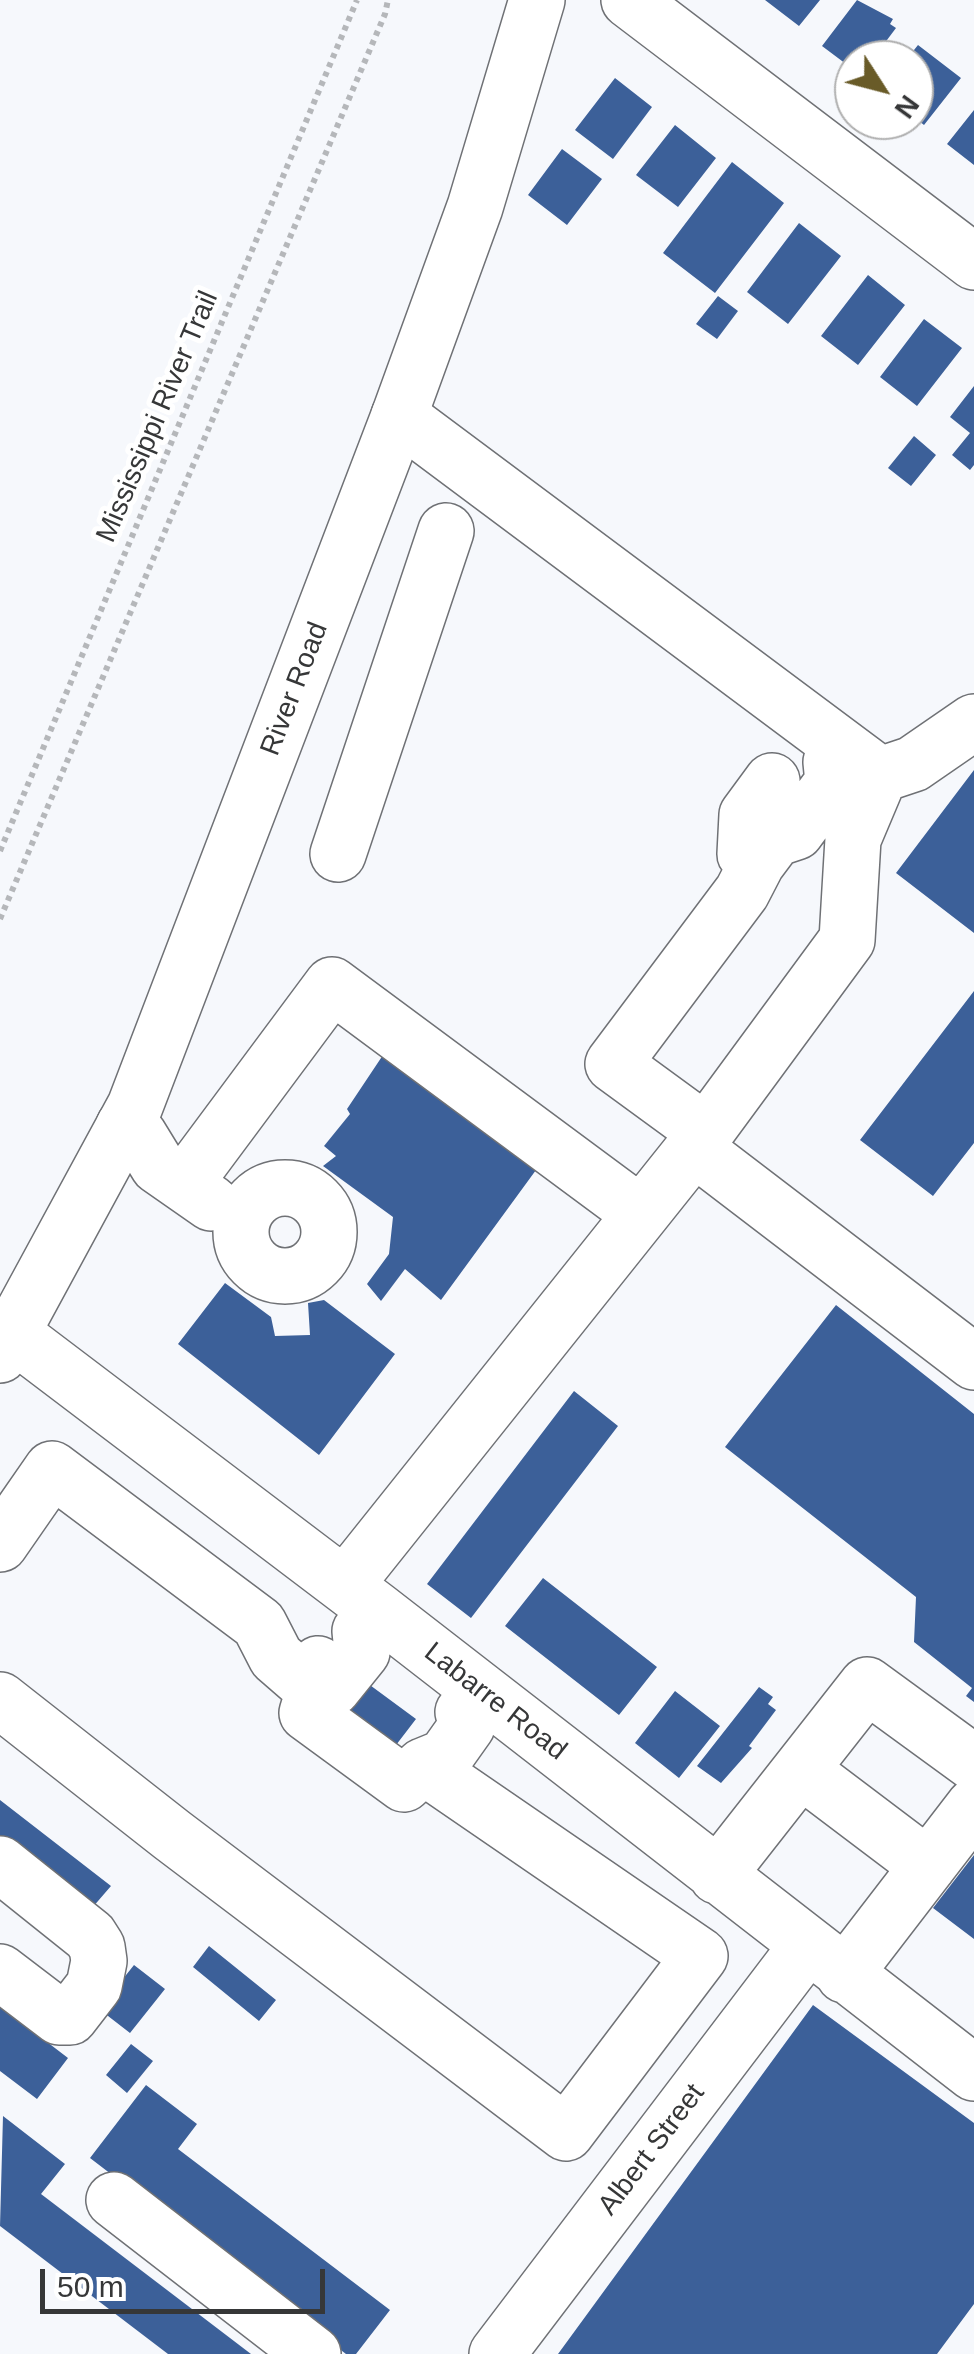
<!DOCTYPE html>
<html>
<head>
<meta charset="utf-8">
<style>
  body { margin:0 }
  #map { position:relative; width:974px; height:2354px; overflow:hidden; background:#f6f8fc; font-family:Arial,sans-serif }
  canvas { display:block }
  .north { position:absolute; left:834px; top:40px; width:100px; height:100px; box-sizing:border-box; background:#fff; border:2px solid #afafaf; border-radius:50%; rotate:126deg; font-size:28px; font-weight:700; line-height:40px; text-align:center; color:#363738 }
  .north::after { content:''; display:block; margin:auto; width:35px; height:45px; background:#695b28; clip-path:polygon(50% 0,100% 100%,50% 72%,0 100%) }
  .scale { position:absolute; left:40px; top:2269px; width:285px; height:45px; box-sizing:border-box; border:5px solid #363738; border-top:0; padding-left:12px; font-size:30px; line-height:35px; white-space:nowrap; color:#363738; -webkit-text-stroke:8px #fff; paint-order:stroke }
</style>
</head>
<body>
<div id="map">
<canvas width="974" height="2354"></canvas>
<div class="north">N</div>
<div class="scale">50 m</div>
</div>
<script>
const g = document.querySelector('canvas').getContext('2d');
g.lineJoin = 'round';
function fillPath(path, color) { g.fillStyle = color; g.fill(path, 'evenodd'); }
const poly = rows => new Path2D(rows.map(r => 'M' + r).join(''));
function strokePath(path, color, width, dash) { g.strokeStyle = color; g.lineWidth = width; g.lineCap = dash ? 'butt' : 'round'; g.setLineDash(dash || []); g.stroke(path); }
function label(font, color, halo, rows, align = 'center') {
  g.font = font + ' Arial,sans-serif'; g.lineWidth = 10; g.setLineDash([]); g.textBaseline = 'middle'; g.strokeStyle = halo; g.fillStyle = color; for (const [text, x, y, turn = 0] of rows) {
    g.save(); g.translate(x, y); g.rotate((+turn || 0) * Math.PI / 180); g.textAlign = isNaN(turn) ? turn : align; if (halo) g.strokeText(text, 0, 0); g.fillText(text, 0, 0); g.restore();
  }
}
fillPath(poly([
  [765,0,820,0,799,26],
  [857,0,893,19,890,24,896,28,872,60,854,60,854,70,822,46],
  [918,45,961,78,924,125,914,117,914,60,906,60],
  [615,78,652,107,613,159,575,130],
  [974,110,974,165,947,144],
  [675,125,716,158,678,207,636,175],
  [562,149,602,179,567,225,528,195],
  [732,162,784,203,715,293,663,253],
  [799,223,841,256,788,324,747,292],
  [868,275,905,305,858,365,821,336],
  [718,296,738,311,717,339,696,324],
  [924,319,962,348,917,406,880,377],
  [974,386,974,465,970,470,952,455,970,433,950,417],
  [914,436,936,455,911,486,888,468],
  [974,770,974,933,896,873],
  [974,991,974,1143,933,1196,860,1140],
  [383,1055,536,1170,441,1300,405,1269,381,1301,367,1284,389,1254,393,1217,323,1166,336,1156,324,1146,350,1114,347,1109],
  [225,1283,271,1317,275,1336,310,1335,308,1303,324,1300,395,1354,319,1455,178,1344],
  [836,1305,974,1414,974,1702,966,1696,972,1688,914,1642,916,1597,725,1447],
  [574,1391,618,1426,471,1618,427,1584],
  [543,1578,657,1667,619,1715,505,1626],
  [359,1677,416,1719,393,1749,336,1707],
  [759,1687,773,1697,768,1704,776,1710,749,1746,752,1748,721,1783,697,1766],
  [675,1691,720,1726,679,1778,635,1743],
  [0,1800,111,1886,79,1923,0,1860],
  [974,1855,974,1939,933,1908],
  [209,1946,276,2000,259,2021,193,1967],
  [134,1965,165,1989,130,2033,99,2009],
  [813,2005,974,2123,974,2304,937,2354,558,2354],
  [0,2006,68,2058,37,2099,0,2071],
  [131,2044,153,2061,127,2093,106,2075],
  [146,2085,197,2124,178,2149,390,2310,356,2354,346,2354,90,2158],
  [3,2116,65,2164,41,2194,251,2354,168,2354,0,2226]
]), '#3c6099');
const minor = poly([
  [629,0,974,262],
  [399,416,880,775,913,764,974,722],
  [338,854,446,531],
  [757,863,745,854,747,815,772,781],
  [124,1126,139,1135,158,1166,211,1203],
  [706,1132,613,1064,742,892,757,863,775,839,796,832,833,782,831,762],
  [694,1148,974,1362],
  [184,1184,332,985,641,1214],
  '241 1232a44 44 0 1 1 88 0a44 44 0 1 1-88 0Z',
  [13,1334,377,1610,974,2073],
  [0,1544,52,1469,259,1624,276,1657,314,1690,333,1688,362,1652,360,1631],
  [345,1585,694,1148,847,940,853,839,880,775],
  [318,1664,313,1670,314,1690,307,1713,404,1784,423,1766,445,1757,467,1726,463,1712],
  [0,1700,172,1835,566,2133,700,1956,423,1766],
  [801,1770,928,1866],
  [0,1864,90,1936,97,1947,99,1961,94,1986,70,2017,59,2017,0,1972],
  [717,1876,867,1685,974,1763],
  [844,1975,974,1806],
  [114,2200,313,2354],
  [497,2354,807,1946]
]);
const major = poly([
  [0,1355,135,1106,399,416,475,207,537,0]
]);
strokePath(minor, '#6f7175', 58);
strokePath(major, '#6f7175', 58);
strokePath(poly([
  [0,851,357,0],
  [0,919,385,14,388,0]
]), '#b5b7ba', 6, [5, 5]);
strokePath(minor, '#fff', 55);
strokePath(major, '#fff', 55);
label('28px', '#363738', '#fff', [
  ["Mississippi River Trail",158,417,-67],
  ["River Road",295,689,-69],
  ["Labarre Road",495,1702,38],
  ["Albert Street",652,2150,-53]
]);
</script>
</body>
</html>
